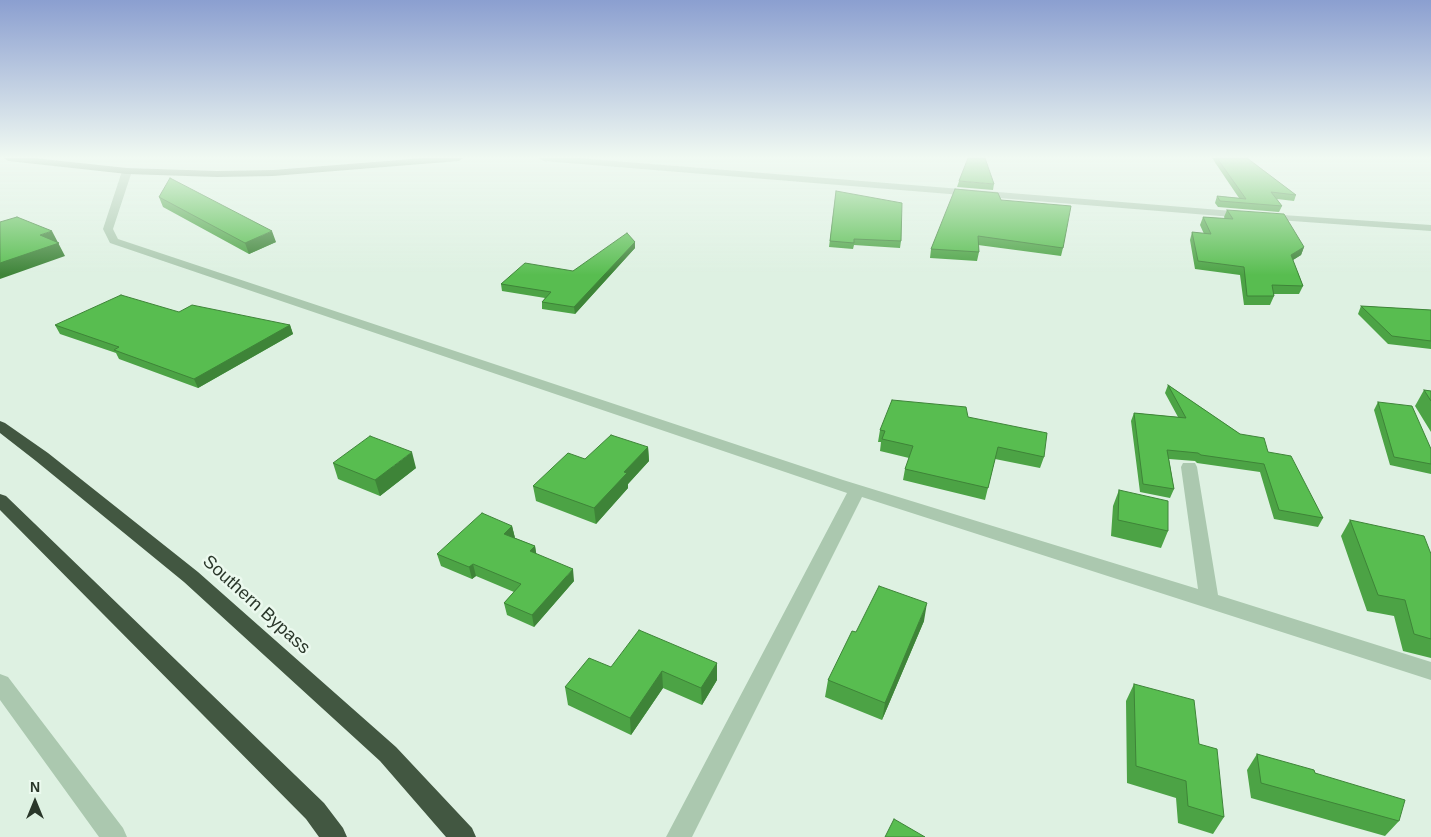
<!DOCTYPE html>
<html>
<head>
<meta charset="utf-8">
<style>
  body { margin:0 }
  #map { position:relative; width:1431px; height:837px; overflow:hidden; background:#def1e2; font-family:Arial,sans-serif }
  canvas { display:block }
  .north { position:absolute; left:10px; top:777px; width:50px; height:50px; -webkit-text-stroke:4px #ebf9ee; paint-order:stroke; rotate:0deg; font-size:14px; font-weight:700; line-height:20px; text-align:center; color:#2a372a }
  .north::after { content:''; display:block; margin:auto; width:18px; height:22px; background:#2a372a; clip-path:polygon(50% 0,100% 100%,50% 72%,0 100%) }
</style>
</head>
<body>
<div id="map">
<canvas width="1431" height="837"></canvas>
<div class="north">N</div>
</div>
<script>
const g = document.querySelector('canvas').getContext('2d');
g.lineJoin = 'round';
const poly = rows => new Path2D(rows.map(r => 'M' + r).join(''));
function fillPath(path, color) { g.fillStyle = color; g.fill(path, 'evenodd'); }
function strokePath(path, color, width, dash) { g.strokeStyle = color; g.lineWidth = width; g.lineCap = dash ? 'butt' : 'round'; g.setLineDash(dash || []); g.stroke(path); }
function label(font, color, halo, rows, align = 'center') {
  g.font = font + ' Arial,sans-serif'; g.lineWidth = 5; g.setLineDash([]); g.textBaseline = 'middle'; g.strokeStyle = halo; g.fillStyle = color; for (const [text, x, y, turn = 0] of rows) {
    g.save(); g.translate(x, y); g.rotate((+turn || 0) * Math.PI / 180); g.textAlign = isNaN(turn) ? turn : align; if (halo) g.strokeText(text, 0, 0); g.fillText(text, 0, 0); g.restore();
  }
}
fillPath(poly([
  [539,158,578,158,1245,212,1250,215,1245,218,543,161,539,158],
  [127,168,132,171,113,229,118,239,843,480,1198,589,1181,467,1183,463,1195,463,1197,467,1218,595,1431,662,1431,680,862,497,692,837,666,837,847,493,110,243,103,229,122,171,127,168],
  [1268,214,1431,225,1431,231,1264,219,1263,217,1268,214],
  [0,674,8,677,123,828,127,837,99,837,0,700,0,674]
]), '#abc8af');
fillPath(poly([
  [4,158,34,158,127,168,217,171,273,170,424,158,463,158,459,161,273,176,217,177,127,174,8,161,4,158]
]), '#7c9c7e');
fillPath(poly([
  [0,421,5,423,48,453,198,572,396,747,472,828,476,837,446,837,380,761,184,582,36,461,0,433,0,421],
  [0,494,6,496,324,803,343,828,347,837,319,837,306,819,0,510,0,494]
]), '#425741');
fillPath(poly([
  [1212,158,1247,158,1296,195,1294,201,1277,199,1282,206,1279,212,1218,207,1215,203,1217,196,1239,198],
  [959,181,994,184,993,190,957,187],
  [836,191,901,241,900,248,854,245,853,249,829,247],
  [159,197,276,242,249,254,163,207],
  [1001,200,1063,248,1061,256,978,245,979,252,977,261,930,258,931,249],
  [1227,210,1304,247,1301,255,1293,260,1303,286,1299,294,1274,294,1274,296,1270,305,1244,305,1240,275,1195,269,1190,240,1192,232,1204,234,1200,225,1203,217,1225,219,1224,217],
  [635,242,635,248,575,314,542,309,542,302,545,298,502,291,501,284,573,271],
  [1361,306,1431,310,1431,349,1388,344,1358,314],
  [179,312,290,325,293,334,198,388,119,359,116,353,60,334,55,325],
  [1168,385,1240,434,1268,452,1323,518,1318,527,1274,519,1260,472,1197,463,1195,461,1169,459,1174,489,1170,498,1140,492,1131,421,1134,413,1178,417,1165,393],
  [1424,390,1431,391,1431,432,1415,406],
  [1378,402,1431,449,1431,474,1390,465,1374,410],
  [968,417,1044,457,1040,468,995,459,985,500,903,480,905,469,909,458,880,451,881,442,878,442,880,430],
  [648,447,649,461,628,484,628,488,596,524,536,501,533,486,585,459],
  [333,463,416,468,380,496,338,479],
  [1119,490,1168,531,1161,548,1111,536,1113,506],
  [1350,520,1431,554,1431,658,1403,651,1394,616,1367,611,1341,536],
  [512,526,515,538,535,546,536,554,574,581,534,627,507,615,504,603,514,592,476,576,472,579,441,566,437,554],
  [924,621,882,720,825,697,828,680,856,632],
  [717,663,717,680,702,705,663,688,631,735,568,705,565,687,611,667],
  [1134,684,1199,744,1224,817,1213,834,1178,823,1176,798,1127,783,1126,701],
  [1257,754,1315,773,1399,821,1385,836,1251,798,1247,770]
]), '#4ca345');
fillPath(poly([
  [52,231,65,256,0,279,0,263,40,235],
  [272,231,276,242,249,254,245,243],
  [635,242,635,248,575,314,574,307],
  [1304,247,1301,255,1288,263,1291,255],
  [290,325,293,334,198,388,194,379],
  [648,447,649,461,628,484,628,488,596,524,594,508,624,472],
  [412,452,416,468,380,496,375,480],
  [512,526,515,538,504,534],
  [535,546,537,558,530,551],
  [473,564,476,576,472,579,469,567],
  [573,569,574,581,534,627,532,615],
  [927,603,924,621,882,720,885,703],
  [717,663,717,680,702,705,701,688],
  [662,671,663,688,631,735,630,718]
]), '#3e8438');
const building = poly([
  [968,158,985,158,994,184,959,181,968,158],
  [1217,158,1247,158,1296,195,1271,192,1282,206,1220,201,1217,196,1246,199,1217,158],
  [170,178,272,231,245,243,159,197,170,178],
  [955,189,998,193,1001,200,1071,206,1063,248,978,236,979,252,931,249,955,189],
  [836,191,902,203,901,241,854,239,854,243,830,241,836,191],
  [1227,210,1284,214,1304,247,1291,255,1303,286,1272,285,1274,296,1247,296,1244,267,1198,261,1192,232,1211,234,1203,217,1233,219,1227,210],
  [17,217,52,231,40,235,59,243,0,263,0,222,17,217],
  [627,233,635,242,574,307,542,302,551,292,501,284,525,263,573,271,627,233],
  [121,295,179,312,192,305,290,325,194,379,114,350,119,347,55,325,121,295],
  [1361,306,1431,310,1431,341,1392,336,1361,306],
  [1168,385,1240,434,1264,438,1268,452,1291,456,1323,518,1279,510,1264,464,1201,455,1198,453,1167,450,1174,489,1143,484,1134,413,1186,418,1168,385],
  [1424,390,1431,391,1431,401,1424,390],
  [892,400,966,407,968,417,1047,433,1044,457,998,447,988,488,905,469,913,446,882,439,885,431,880,430,892,400],
  [1378,402,1412,406,1431,449,1431,464,1394,457,1378,402],
  [611,435,648,447,624,472,627,473,594,508,533,486,568,453,585,459,611,435],
  [370,436,412,452,375,480,333,463,370,436],
  [1119,490,1168,501,1168,531,1118,520,1119,490],
  [482,513,512,526,504,534,535,546,530,551,573,569,532,615,504,603,521,584,473,564,469,567,437,554,482,513],
  [1350,520,1424,536,1431,554,1431,639,1414,634,1405,600,1378,595,1350,520],
  [879,586,927,603,885,703,828,680,852,631,856,632,879,586],
  [639,630,717,663,701,688,662,671,630,718,565,687,589,658,611,667,639,630],
  [1134,684,1194,700,1199,744,1217,749,1224,817,1188,806,1186,781,1136,766,1134,684],
  [1257,754,1314,770,1315,773,1405,800,1399,821,1261,783,1257,754],
  [894,819,925,837,885,837,894,819]
]);
fillPath(building, '#58bd50');
strokePath(building, '#3e8438', 1);
const sky = g.createLinearGradient(0, 0, 0, 275);
sky.addColorStop(0, '#8b9fd0');
sky.addColorStop(0.57, '#f0f9f2');
sky.addColorStop(1, '#f0f9f200');
g.fillStyle = sky;
g.fillRect(0, 0, 1431, 275);
label('18px', '#2a372a', '#ebf9ee', [
  ["Southern Bypass",256,605,42]
]);
</script>
</body>
</html>
